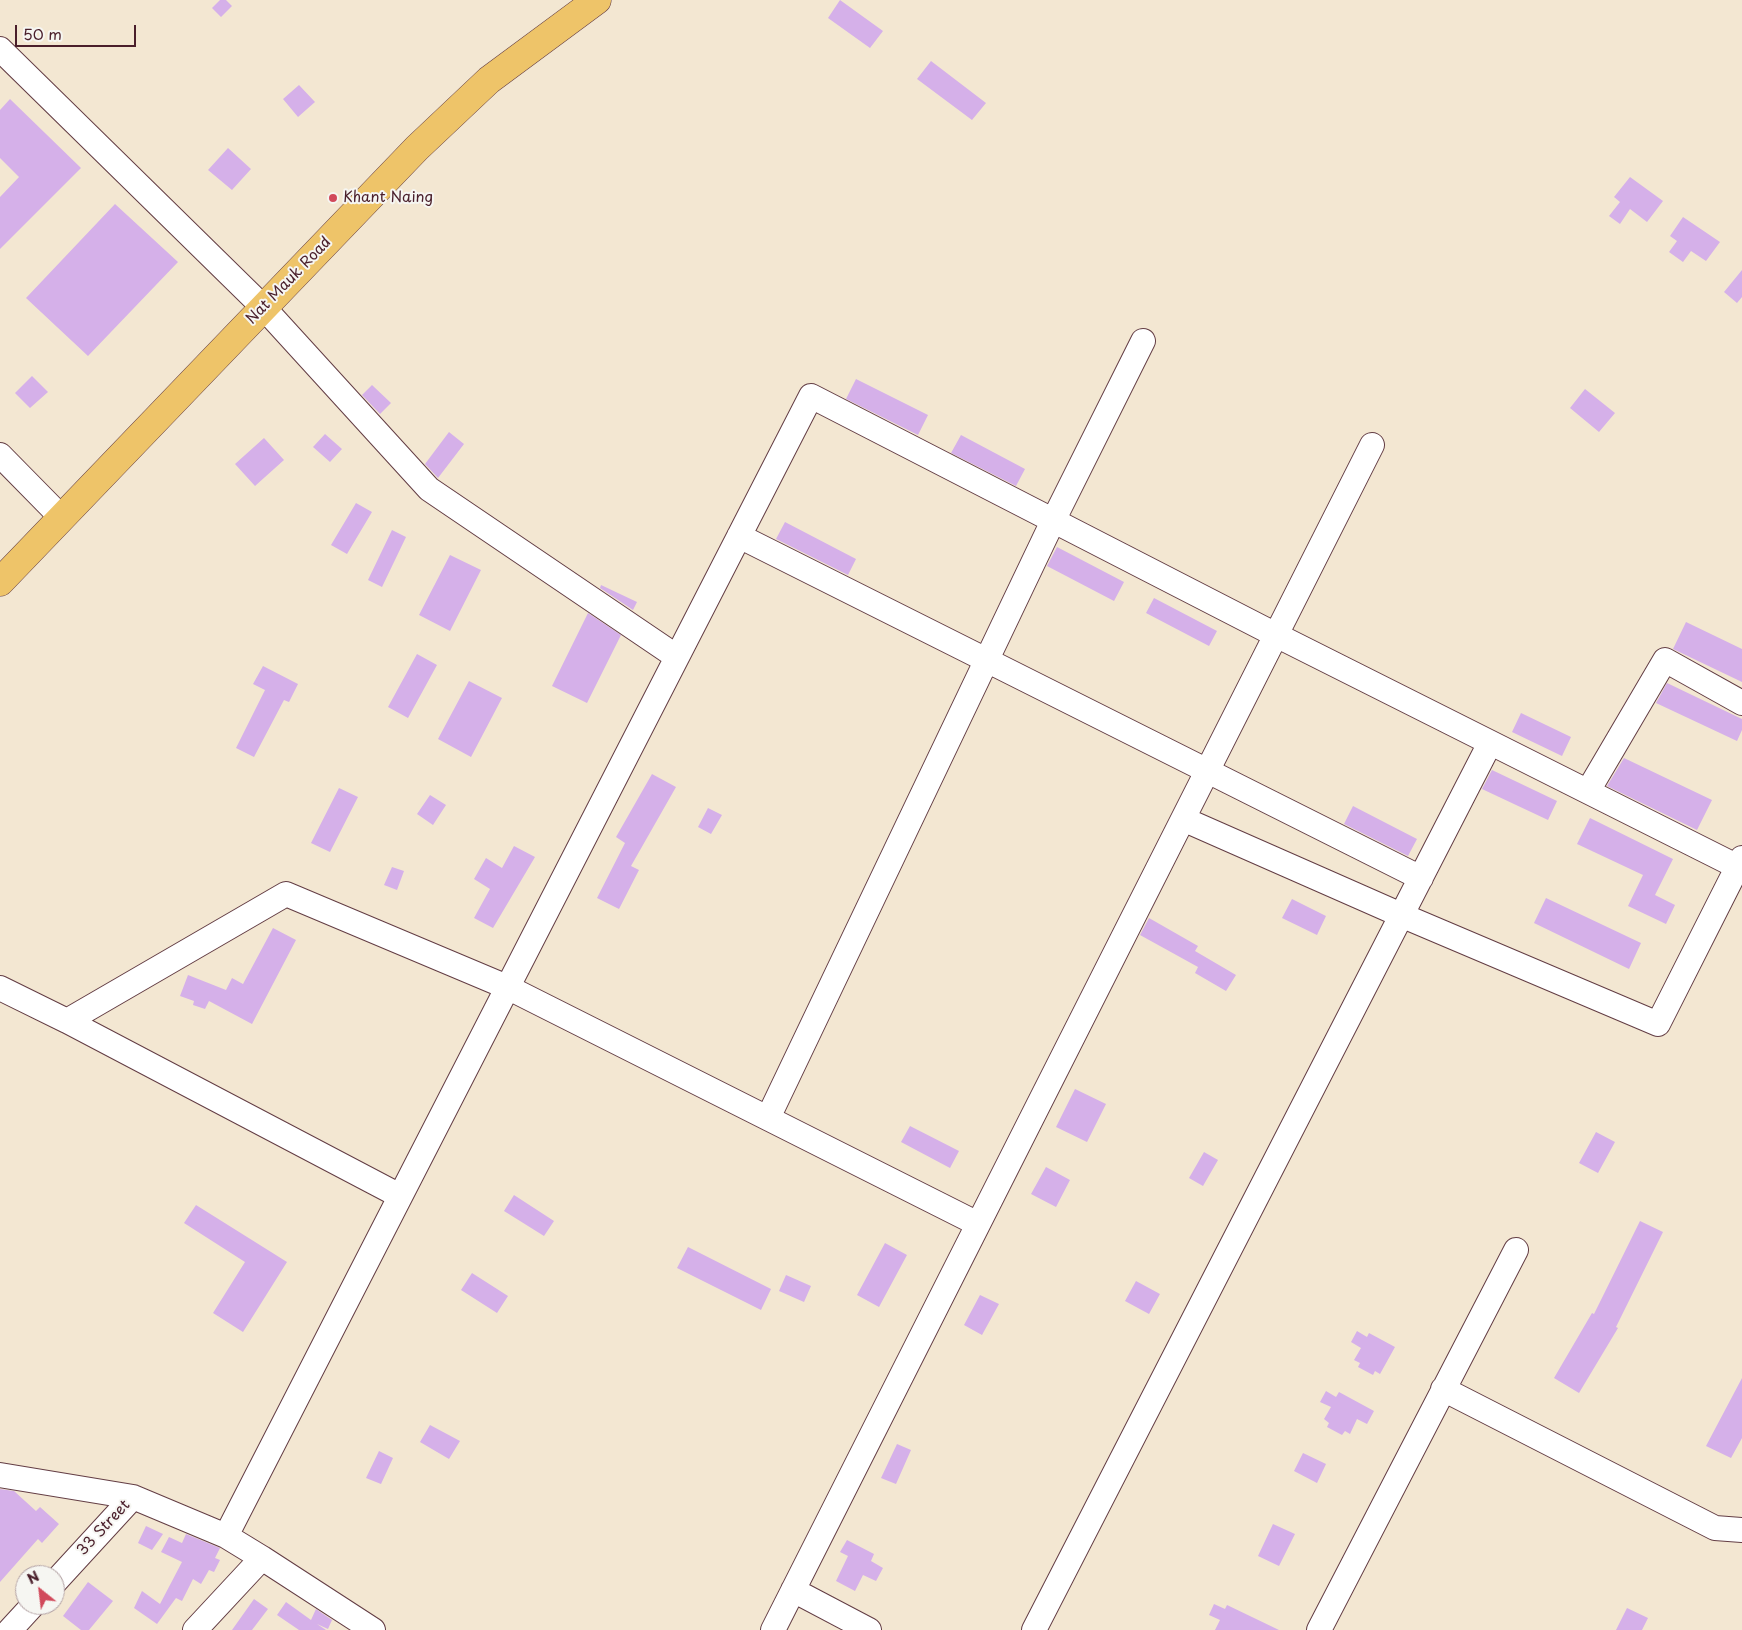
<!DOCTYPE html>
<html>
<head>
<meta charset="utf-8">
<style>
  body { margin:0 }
  #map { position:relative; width:1742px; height:1630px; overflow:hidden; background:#f3e7d2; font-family:"Playpen Sans",sans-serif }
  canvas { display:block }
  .north { position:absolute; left:15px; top:1565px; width:50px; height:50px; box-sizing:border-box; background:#f6f6f2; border:1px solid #b1a0a2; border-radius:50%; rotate:331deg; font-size:14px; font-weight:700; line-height:20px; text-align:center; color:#4a1f2b }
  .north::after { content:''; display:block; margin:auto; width:18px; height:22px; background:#d1495b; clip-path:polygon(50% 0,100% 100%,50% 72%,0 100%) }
  .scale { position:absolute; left:15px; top:25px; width:121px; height:22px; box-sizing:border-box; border:2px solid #4a1f2b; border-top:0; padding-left:6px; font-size:15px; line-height:18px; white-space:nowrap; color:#4a1f2b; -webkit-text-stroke:4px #f6f6f2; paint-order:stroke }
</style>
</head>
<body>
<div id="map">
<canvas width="1742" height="1630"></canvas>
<div class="north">N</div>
<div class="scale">50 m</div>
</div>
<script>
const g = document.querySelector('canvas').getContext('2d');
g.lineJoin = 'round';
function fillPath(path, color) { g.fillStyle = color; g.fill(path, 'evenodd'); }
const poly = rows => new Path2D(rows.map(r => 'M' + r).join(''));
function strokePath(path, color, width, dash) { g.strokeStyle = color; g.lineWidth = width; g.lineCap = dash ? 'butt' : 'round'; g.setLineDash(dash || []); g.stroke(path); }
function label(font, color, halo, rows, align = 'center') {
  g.font = font + ' "Playpen Sans",sans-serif'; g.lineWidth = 4; g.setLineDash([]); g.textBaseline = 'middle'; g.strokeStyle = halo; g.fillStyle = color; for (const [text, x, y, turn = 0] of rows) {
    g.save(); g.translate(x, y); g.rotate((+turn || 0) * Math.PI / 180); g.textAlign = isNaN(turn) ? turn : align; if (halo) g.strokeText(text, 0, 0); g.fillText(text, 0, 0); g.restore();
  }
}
fillPath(poly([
  [220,0,226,0,232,6,221,17,212,8],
  [840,0,883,31,870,48,828,18],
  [931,61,986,103,972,120,917,79],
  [299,85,315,102,298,117,283,99],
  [10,99,81,168,0,249,0,197,19,177,0,158,0,110],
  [228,148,251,169,232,190,208,170],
  [1630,177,1663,201,1647,222,1630,209,1620,224,1609,216,1620,202,1614,197],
  [115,204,178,262,88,356,26,298],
  [1683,217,1720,242,1706,261,1691,251,1683,262,1669,252,1677,241,1670,236],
  [1742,270,1742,297,1737,303,1724,292],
  [32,376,48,392,30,408,15,393],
  [856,379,928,415,918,435,846,399],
  [372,385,391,403,380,414,362,395],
  [1585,389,1615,413,1599,432,1570,408],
  [449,432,464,444,438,478,425,464],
  [325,434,342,449,330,462,313,447],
  [961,435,1025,469,1016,486,951,453],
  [264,438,284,460,255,486,235,464],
  [356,503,372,512,347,554,331,545],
  [785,522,856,559,848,575,776,539],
  [392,530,406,537,382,587,368,580],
  [1057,547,1124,582,1114,601,1047,566],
  [450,555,481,570,450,631,419,615],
  [601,585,637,602,633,610,600,588],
  [1154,598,1217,631,1209,646,1146,613],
  [588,613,621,635,587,703,552,686],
  [1686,622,1742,649,1742,682,1673,649],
  [417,654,437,665,408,718,388,707],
  [263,666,298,684,289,702,284,700,254,757,236,748,265,690,253,684],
  [469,681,502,698,471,757,438,739],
  [1667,683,1742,719,1742,730,1737,741,1656,703],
  [1521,713,1571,737,1562,756,1512,732],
  [1624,758,1712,800,1697,830,1607,786],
  [1492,770,1557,801,1548,820,1482,789],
  [652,774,676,787,631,866,639,870,619,909,597,898,625,843,616,837],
  [339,788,358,797,330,852,311,843],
  [430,795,446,805,433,825,417,814],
  [1353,806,1417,839,1408,856,1344,824],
  [708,808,722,815,711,834,698,827],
  [1590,818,1673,859,1655,895,1675,905,1666,924,1628,906,1643,875,1577,844],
  [514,846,535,857,493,928,474,918,490,889,474,879,486,858,502,868],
  [392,867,404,871,397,890,384,885],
  [1546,898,1641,943,1629,969,1534,923],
  [1292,899,1326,916,1317,935,1282,918],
  [1149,918,1198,946,1195,951,1236,975,1226,991,1195,973,1198,967,1140,935],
  [273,928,296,940,252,1024,209,1001,205,1009,193,1005,194,1001,180,996,188,975,226,990,232,978,243,984],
  [1075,1089,1106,1104,1087,1142,1056,1127],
  [910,1126,959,1151,950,1168,901,1142],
  [1596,1132,1615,1142,1598,1173,1579,1163],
  [1204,1152,1218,1160,1203,1186,1189,1178],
  [1046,1167,1070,1180,1056,1207,1031,1194],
  [514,1195,554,1221,544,1236,504,1211],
  [196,1205,287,1262,243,1332,213,1313,245,1262,184,1223],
  [1640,1221,1663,1232,1616,1327,1618,1328,1579,1393,1554,1378,1592,1313,1594,1314],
  [885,1243,907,1255,879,1307,857,1295],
  [688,1247,771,1289,761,1310,677,1268],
  [472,1273,508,1296,497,1313,461,1290],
  [786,1275,811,1286,804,1302,779,1291],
  [1136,1281,1160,1294,1149,1314,1125,1301],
  [980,1295,999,1304,982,1335,964,1325],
  [1357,1331,1367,1337,1369,1333,1395,1347,1380,1374,1375,1371,1373,1375,1358,1367,1360,1363,1354,1360,1361,1348,1351,1342],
  [1742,1378,1742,1438,1731,1458,1706,1446],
  [1326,1391,1336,1397,1339,1392,1374,1411,1367,1424,1357,1419,1350,1434,1345,1431,1342,1435,1327,1427,1329,1423,1324,1419,1331,1407,1320,1402],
  [430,1425,460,1441,449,1459,420,1442],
  [897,1444,911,1450,896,1484,881,1478],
  [379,1451,393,1458,381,1484,366,1478],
  [1303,1453,1326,1464,1317,1483,1294,1471],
  [0,1489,14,1491,36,1511,40,1507,59,1524,42,1543,38,1539,0,1582],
  [1273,1524,1295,1534,1279,1566,1258,1556],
  [146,1526,163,1534,152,1550,138,1543],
  [186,1534,220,1548,215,1558,220,1560,214,1572,209,1570,201,1584,193,1579,182,1601,176,1598,157,1624,134,1608,142,1591,160,1604,182,1562,161,1552,169,1537,182,1543],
  [847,1540,874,1554,871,1561,883,1568,876,1581,863,1575,855,1591,836,1581,848,1556,840,1552],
  [88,1582,113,1601,89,1630,81,1630,63,1616],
  [254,1599,268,1609,252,1630,232,1630],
  [286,1602,311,1620,316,1609,332,1620,328,1629,317,1624,326,1630,299,1630,277,1615],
  [1214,1604,1225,1609,1227,1605,1279,1630,1215,1630,1220,1620,1209,1615],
  [1627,1608,1648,1618,1642,1630,1616,1630]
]), '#d5b0e9');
const minor = poly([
  [0,49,264,308,429,489,677,657],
  [0,455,62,518],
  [739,536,1421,878],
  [1588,791,1665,660,1742,703],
  [1183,819,1401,915,1658,1024,1742,858],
  [0,988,67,1021,400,1196],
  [67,1021,286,894,507,987,978,1224],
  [768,1118,1053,521,1143,341],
  [1443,1389,1715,1528,1742,1530],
  [0,1475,133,1497,226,1536,262,1558,373,1630],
  [226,1536,811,396,1276,635,1742,869],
  [55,1582,133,1497],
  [793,1590,869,1630],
  [10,1630,33,1605],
  [195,1630,262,1558],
  [773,1630,1372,445],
  [1034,1630,1490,743],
  [1319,1630,1516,1250]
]);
const highway = poly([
  [0,582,417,148,489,80,597,0]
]);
strokePath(minor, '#633d44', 26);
strokePath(highway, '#633d44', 29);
strokePath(minor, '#fff', 24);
strokePath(highway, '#eec469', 28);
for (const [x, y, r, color] of [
  [333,198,5,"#d1495b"]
]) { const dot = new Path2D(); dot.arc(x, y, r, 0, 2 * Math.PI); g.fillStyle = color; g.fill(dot); strokePath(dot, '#f6f6f2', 2); }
label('15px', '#4a1f2b', '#f6f6f2', [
  ["Khant Naing",343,198]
], 'left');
label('15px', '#4a1f2b', '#f6f6f2', [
  ["Nat Mauk Road",289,281,-46],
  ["33 Street",104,1528,-47]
]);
</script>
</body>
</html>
